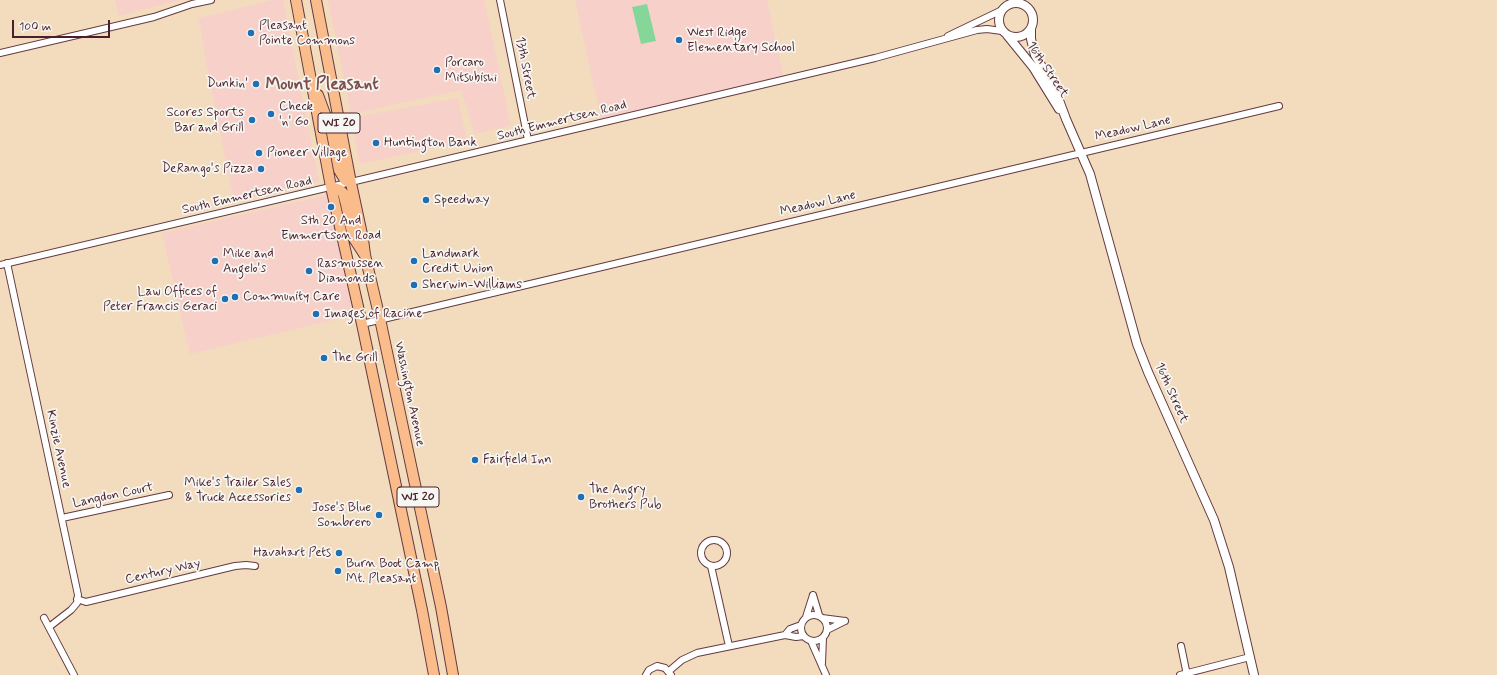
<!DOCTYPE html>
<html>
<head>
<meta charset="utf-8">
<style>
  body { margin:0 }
  #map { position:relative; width:1497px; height:675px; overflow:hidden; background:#f3dbbd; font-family:Mynerve,sans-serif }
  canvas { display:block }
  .scale { position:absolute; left:12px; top:20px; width:98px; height:18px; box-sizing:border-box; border:2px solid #4a1f2b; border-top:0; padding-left:5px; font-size:12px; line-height:14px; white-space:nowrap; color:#4a1f2b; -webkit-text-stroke:3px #f6f6f2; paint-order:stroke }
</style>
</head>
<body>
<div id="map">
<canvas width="1497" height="675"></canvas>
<div class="scale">100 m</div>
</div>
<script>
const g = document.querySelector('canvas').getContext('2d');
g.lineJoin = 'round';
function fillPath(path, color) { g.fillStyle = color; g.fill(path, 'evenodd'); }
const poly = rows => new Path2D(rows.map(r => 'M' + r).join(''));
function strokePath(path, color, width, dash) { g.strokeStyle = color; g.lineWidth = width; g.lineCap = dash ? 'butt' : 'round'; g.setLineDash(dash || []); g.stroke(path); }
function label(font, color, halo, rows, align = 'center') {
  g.font = font + ' Mynerve,sans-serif'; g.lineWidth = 3.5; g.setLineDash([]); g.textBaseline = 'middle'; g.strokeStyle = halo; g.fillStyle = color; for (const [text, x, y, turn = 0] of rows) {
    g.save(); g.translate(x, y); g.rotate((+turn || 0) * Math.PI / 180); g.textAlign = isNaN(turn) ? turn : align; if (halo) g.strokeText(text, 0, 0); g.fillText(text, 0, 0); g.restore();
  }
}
fillPath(poly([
  [115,0,181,0,119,16],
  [272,0,283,0,319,181,234,201,206,62,199,18],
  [328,0,484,0,511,125,475,134,461,90,351,114],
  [575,0,767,0,784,79,602,123],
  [458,98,467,141,360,164,351,118],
  [331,187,359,314,190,354,162,233,323,196]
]), '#f7d0ca');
fillPath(poly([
  [647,4,656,41,641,44,632,7]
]), '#84d798');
const minor = poly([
  [500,0,528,140],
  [948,36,1002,10],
  [0,53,154,17,192,4,211,0],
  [7,263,78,595,77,603,71,610,49,627],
  [0,265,875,58,977,30,987,29,1002,31],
  [362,324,1279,106],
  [62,518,169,495],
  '701 553a13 13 0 1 1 26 0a13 13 0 1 1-26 0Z',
  [711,566,729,646],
  [813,595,819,615],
  [77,599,86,602,235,566,246,565,255,566],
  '801 628a13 13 0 1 1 26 0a13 13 0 1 1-26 0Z',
  [806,617,813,595],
  [44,618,74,675],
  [822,618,845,621],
  [827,630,845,621],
  [785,635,790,629,801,625],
  [811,641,826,675],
  [1181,646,1187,675],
  [822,663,823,638],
  [669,671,682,660,697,653,785,635,796,637,804,636],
  [646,675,649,670,657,666,665,668,671,675],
  [1180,675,1250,657]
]);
const tertiary = poly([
  '999 20a17 17 0 1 1 34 0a17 17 0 1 1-34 0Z',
  [1031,29,1031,39,1035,55,1054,87,1066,119,1090,174,1137,344,1148,372,1214,520,1229,567,1254,675],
  [1007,35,1033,67,1059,109]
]);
const primary = poly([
  [296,0,331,187,362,324,422,610,434,675],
  [316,0,351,183,363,239,365,255,380,319,441,607,453,675],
  [318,95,332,133,339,170,345,180,351,183],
  [331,187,340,190,343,193,346,204,353,237,364,254]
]);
strokePath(minor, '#633b41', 8);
strokePath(tertiary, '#633b41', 10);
strokePath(primary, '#633b41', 12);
strokePath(minor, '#fff', 6);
strokePath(tertiary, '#fff', 8);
strokePath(primary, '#fabc8b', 10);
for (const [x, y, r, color] of [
  [251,33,4,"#1f6fb2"],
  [679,40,4,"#1f6fb2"],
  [437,70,4,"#1f6fb2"],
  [256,84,4,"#1f6fb2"],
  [271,114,4,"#1f6fb2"],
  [252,120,4,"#1f6fb2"],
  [376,143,4,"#1f6fb2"],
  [259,153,4,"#1f6fb2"],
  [261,169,4,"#1f6fb2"],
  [426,200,4,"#1f6fb2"],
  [331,207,4,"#1f6fb2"],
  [215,261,4,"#1f6fb2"],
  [414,261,4,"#1f6fb2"],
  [309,271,4,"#1f6fb2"],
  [414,285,4,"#1f6fb2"],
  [235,297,4,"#1f6fb2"],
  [225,299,4,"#1f6fb2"],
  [316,314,4,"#1f6fb2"],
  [324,358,4,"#1f6fb2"],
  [475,460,4,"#1f6fb2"],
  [299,490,4,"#1f6fb2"],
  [581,497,4,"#1f6fb2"],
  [379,515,4,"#1f6fb2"],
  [339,553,4,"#1f6fb2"],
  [338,571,4,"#1f6fb2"]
]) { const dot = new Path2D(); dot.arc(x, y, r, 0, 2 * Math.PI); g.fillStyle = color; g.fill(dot); strokePath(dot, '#f6f6f2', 1.5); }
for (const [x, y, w] of [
  [339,123,42],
  [418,497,42]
]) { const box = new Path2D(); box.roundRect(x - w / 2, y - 10, w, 20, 3); g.fillStyle = '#f6f6f2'; g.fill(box); strokePath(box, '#4a1f2b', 1); }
label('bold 12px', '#4a1f2b', null, [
  ["WI 20",339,123],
  ["WI 20",418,497]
]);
label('13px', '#4a1f2b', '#f6f6f2', [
  ["Pleasant",259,26],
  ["Pointe Commons",259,41],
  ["West Ridge",687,33],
  ["Elementary School",687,48],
  ["Porcaro",445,63],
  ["Mitsubishi",445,78],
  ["Dunkin'",248,84,"right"],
  ["Check",279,107],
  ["'n' Go",279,122],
  ["Scores Sports",244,113,"right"],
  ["Bar and Grill",244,128,"right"],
  ["Huntington Bank",384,143],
  ["Pioneer Village",267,153],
  ["DeRango's Pizza",253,169,"right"],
  ["Speedway",434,200],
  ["Sth 20 And",331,221,"center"],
  ["Emmertson Road",331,236,"center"],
  ["Mike and",223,254],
  ["Angelo's",223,269],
  ["Landmark",422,254],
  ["Credit Union",422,269],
  ["Rasmussen",317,264],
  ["Diamonds",317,279],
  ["Sherwin-Williams",422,285],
  ["Law Offices of",217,292,"right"],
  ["Peter Francis Geraci",217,307,"right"],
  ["Community Care",243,297],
  ["Images of Racine",324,314],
  ["The Grill",332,358],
  ["Fairfield Inn",483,460],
  ["Mike's Trailer Sales",291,483,"right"],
  ["& Truck Accessories",291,498,"right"],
  ["The Angry",589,490],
  ["Brothers Pub",589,505],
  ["Jose's Blue",371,508,"right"],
  ["Sombrero",371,523,"right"],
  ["Havahart Pets",331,553,"right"],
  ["Burn Boot Camp",346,564],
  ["Mt. Pleasant",346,579]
], 'left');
label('13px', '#4a1f2b', '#f6f6f2', [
  ["13th Street",525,68,79],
  ["16th Street",1047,70,56],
  ["South Emmertsen Road",562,121,-14],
  ["Meadow Lane",1133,129,-13],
  ["South Emmertsen Road",247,196,-13],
  ["Meadow Lane",818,204,-13],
  ["16th Street",1171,393,66],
  ["Washington Avenue",409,394,78],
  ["Kinzie Avenue",58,449,78],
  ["Langdon Court",113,496,-12],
  ["Century Way",163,572,-13]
]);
label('bold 17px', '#7d4e4a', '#f6f6f2', [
  ["Mount Pleasant",322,85]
]);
</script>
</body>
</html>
